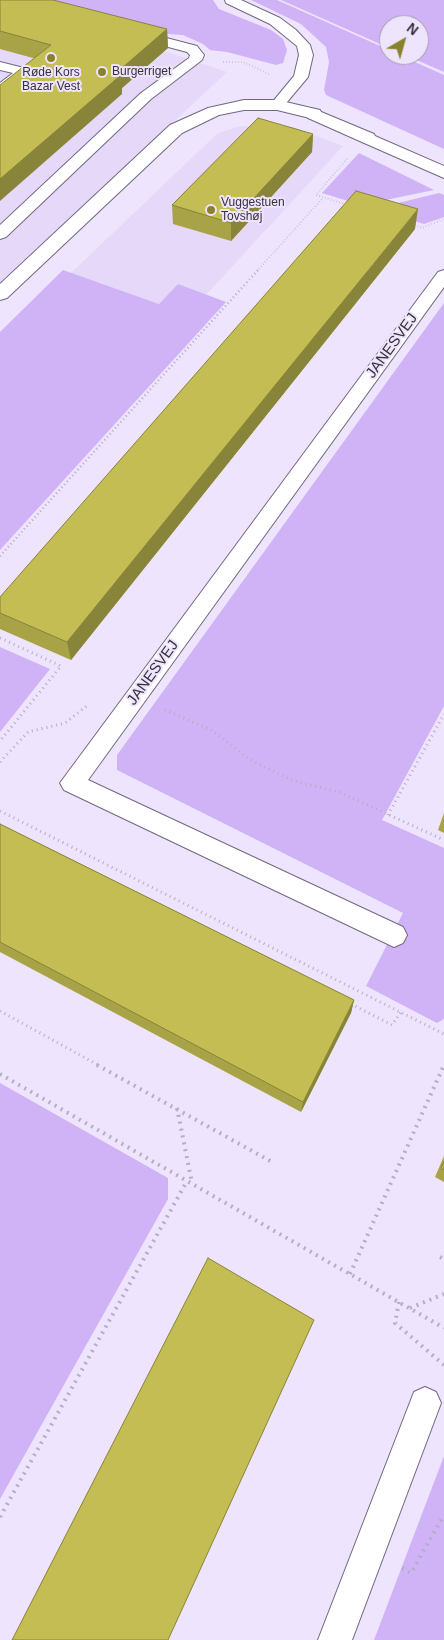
<!DOCTYPE html>
<html>
<head>
<meta charset="utf-8">
<style>
  body { margin:0 }
  #map { position:relative; width:444px; height:1640px; overflow:hidden; background:#eee4fd; font-family:Helvetica,sans-serif }
  canvas { display:block }
  .north { position:absolute; left:379px; top:15px; width:50px; height:50px; box-sizing:border-box; background:#eee4fd; border:1px solid #a49db0; border-radius:50%; rotate:38deg; font-size:14px; font-weight:700; line-height:20px; text-align:center; color:#36323c }
  .north::after { content:''; display:block; margin:auto; width:18px; height:22px; background:#88832b; clip-path:polygon(50% 0,100% 100%,50% 72%,0 100%) }
</style>
</head>
<body>
<div id="map">
<canvas width="444" height="1640"></canvas>
<div class="north">N</div>
</div>
<script>
const g = document.querySelector('canvas').getContext('2d');
g.lineJoin = 'round';
function fillPath(path, color) { g.fillStyle = color; g.fill(path, 'evenodd'); }
const poly = rows => new Path2D(rows.map(r => 'M' + r).join(''));
function strokePath(path, color, width, dash) { g.strokeStyle = color; g.lineWidth = width; g.lineCap = dash ? 'butt' : 'round'; g.setLineDash(dash || []); g.stroke(path); }
function label(font, color, halo, rows, align = 'center') {
  g.font = font + ' Helvetica,sans-serif'; g.lineWidth = 4; g.setLineDash([]); g.textBaseline = 'middle'; g.strokeStyle = halo; g.fillStyle = color; for (const [text, x, y, turn = 0] of rows) {
    g.save(); g.translate(x, y); g.rotate((+turn || 0) * Math.PI / 180); g.textAlign = isNaN(turn) ? turn : align; if (halo) g.strokeText(text, 0, 0); g.fillText(text, 0, 0); g.restore();
  }
}
fillPath(poly([
  [0,0,11,0,227,72,0,284],
  [255,125,293,127,343,146,206,295,178,284,159,304,71,273,218,133,237,127]
]), '#e5d8f8');
fillPath(poly([
  [22,0,213,0,219,9,271,30,283,39,287,50,283,63,276,65,227,52,210,50,203,44,183,35,153,33],
  [251,0,277,0,389,50,389,55,399,55,444,75,444,149,326,95,324,90,329,62,326,47,301,24],
  [281,0,444,0,444,72,405,55,419,55,419,25,389,25,389,48],
  [359,153,434,190,361,205,322,193],
  [439,193,444,195,444,217,424,224,374,209],
  [63,270,159,304,178,284,226,302,0,550,0,332],
  [444,303,444,706,382,820,444,848,444,1019,437,1023,366,986,403,913,117,770,117,755],
  [0,647,50,669,0,732],
  [0,1083,168,1178,168,1199,0,1499],
  [444,1456,444,1640,374,1640]
]), '#d0b2f7');
const service = poly([
  [225,0,241,0,280,18,296,30,310,45,313,55,308,77,282,108,277,109,272,108,270,105,294,76,299,55,297,46,270,24,226,3,225,0],
  [136,30,197,46,204,55,202,60,151,99,6,237,0,239,0,225,141,93,189,58,190,55,187,52,131,37,129,34,136,30],
  [0,62,28,69,30,72,5,93,0,94,0,83,13,73,0,70,0,62],
  [444,270,444,287,88,780,403,927,407,935,403,943,394,947,64,790,60,783,438,272,444,270],
  [425,1387,436,1392,441,1403,352,1640,318,1640,414,1392,425,1387]
]);
const minor = poly([
  [244,100,277,100,320,110,322,114,320,118,314,119,277,110,244,110,219,115,182,133,7,298,0,300,0,284,170,125,208,108,244,100],
  [368,133,444,166,444,178,362,142,360,138,362,134,368,133]
]);
const tertiary = poly([
  [314,109,374,134,376,138,374,142,368,143,362,142,308,118,306,114,308,110,314,109]
]);
strokePath(service, '#71687e', 2);
strokePath(minor, '#71687e', 2);
strokePath(tertiary, '#71687e', 2);
strokePath(poly([
  [223,62,243,62,269,74],
  [347,159,316,195,348,205],
  [412,224,422,228,444,219],
  [257,271,323,198]
]), '#b6aec2', 2, [0.5, 2.5]);
strokePath(poly([
  [0,556,258,270]
]), '#b6aec2', 2.5, [1, 3]);
strokePath(poly([
  [0,638,61,666,0,741],
  [165,710,211,730,249,759,293,781,339,792,444,840],
  [0,762,28,732,65,723,88,705],
  [0,811,444,1034],
  [388,815,444,714],
  [351,1004,392,1025,401,1012],
  [0,1011,100,1066]
]), '#b6aec2', 3, [1, 4]);
strokePath(poly([
  [97,1065,272,1162],
  [0,1074,444,1328],
  [177,1108,192,1183],
  [440,1257,444,1259],
  [350,1274,444,1065],
  [399,1302,395,1323,444,1365],
  [410,1308,444,1294],
  [0,1517,187,1181],
  [402,1568,411,1573,444,1515]
]), '#b6aec2', 4, [2, 5]);
fillPath(service, '#fff');
fillPath(minor, '#fff');
fillPath(tertiary, '#fff');
fillPath(poly([
  [0,0,167,29,168,48,122,88,122,94,33,58,0,49],
  [313,134,312,152,231,241,173,224,172,205],
  [415,229,71,660,0,629,0,597],
  [444,813,444,833,438,830],
  [0,824,354,1000,351,1013,301,1112,0,952],
  [444,1156,444,1182,435,1177]
]), '#a8a347');
fillPath(poly([
  [167,29,168,48,122,88,122,94,0,201,0,179,115,74],
  [313,134,312,152,231,241,231,223],
  [418,209,415,229,71,660,67,642],
  [354,1000,351,1013,301,1112,303,1102]
]), '#88843a');
const building = poly([
  [0,0,53,0,167,29,115,74,121,75,0,179,0,85,51,45,0,31,0,0],
  [258,118,313,134,231,223,172,205,258,118],
  [356,191,418,209,67,642,0,613,0,597,356,191],
  [0,824,354,1000,303,1102,0,942,0,824],
  [444,1162,444,1170,441,1168,444,1162],
  [208,1258,314,1320,168,1640,12,1640,208,1258]
]);
fillPath(building, '#c3bd53');
strokePath(building, '#88843a', 1);
for (const [x, y, r, color] of [
  [51,58,5,"#88832b"],
  [102,72,5,"#88832b"],
  [211,210,5,"#88832b"]
]) { const dot = new Path2D(); dot.arc(x, y, r, 0, 2 * Math.PI); g.fillStyle = color; g.fill(dot); strokePath(dot, '#eee4fd', 2); }
label('12px', '#36323c', '#eee4fd', [
  ["Burgerriget",112,72],
  ["Røde Kors",51,73,"center"],
  ["Bazar Vest",51,87,"center"],
  ["Vuggestuen",221,203],
  ["Tovshøj",221,217]
], 'left');
label('15px', '#36323c', '#eee4fd', [
  ["JANESVEJ",392,346,-54],
  ["JANESVEJ",153,673,-54]
]);
</script>
</body>
</html>
